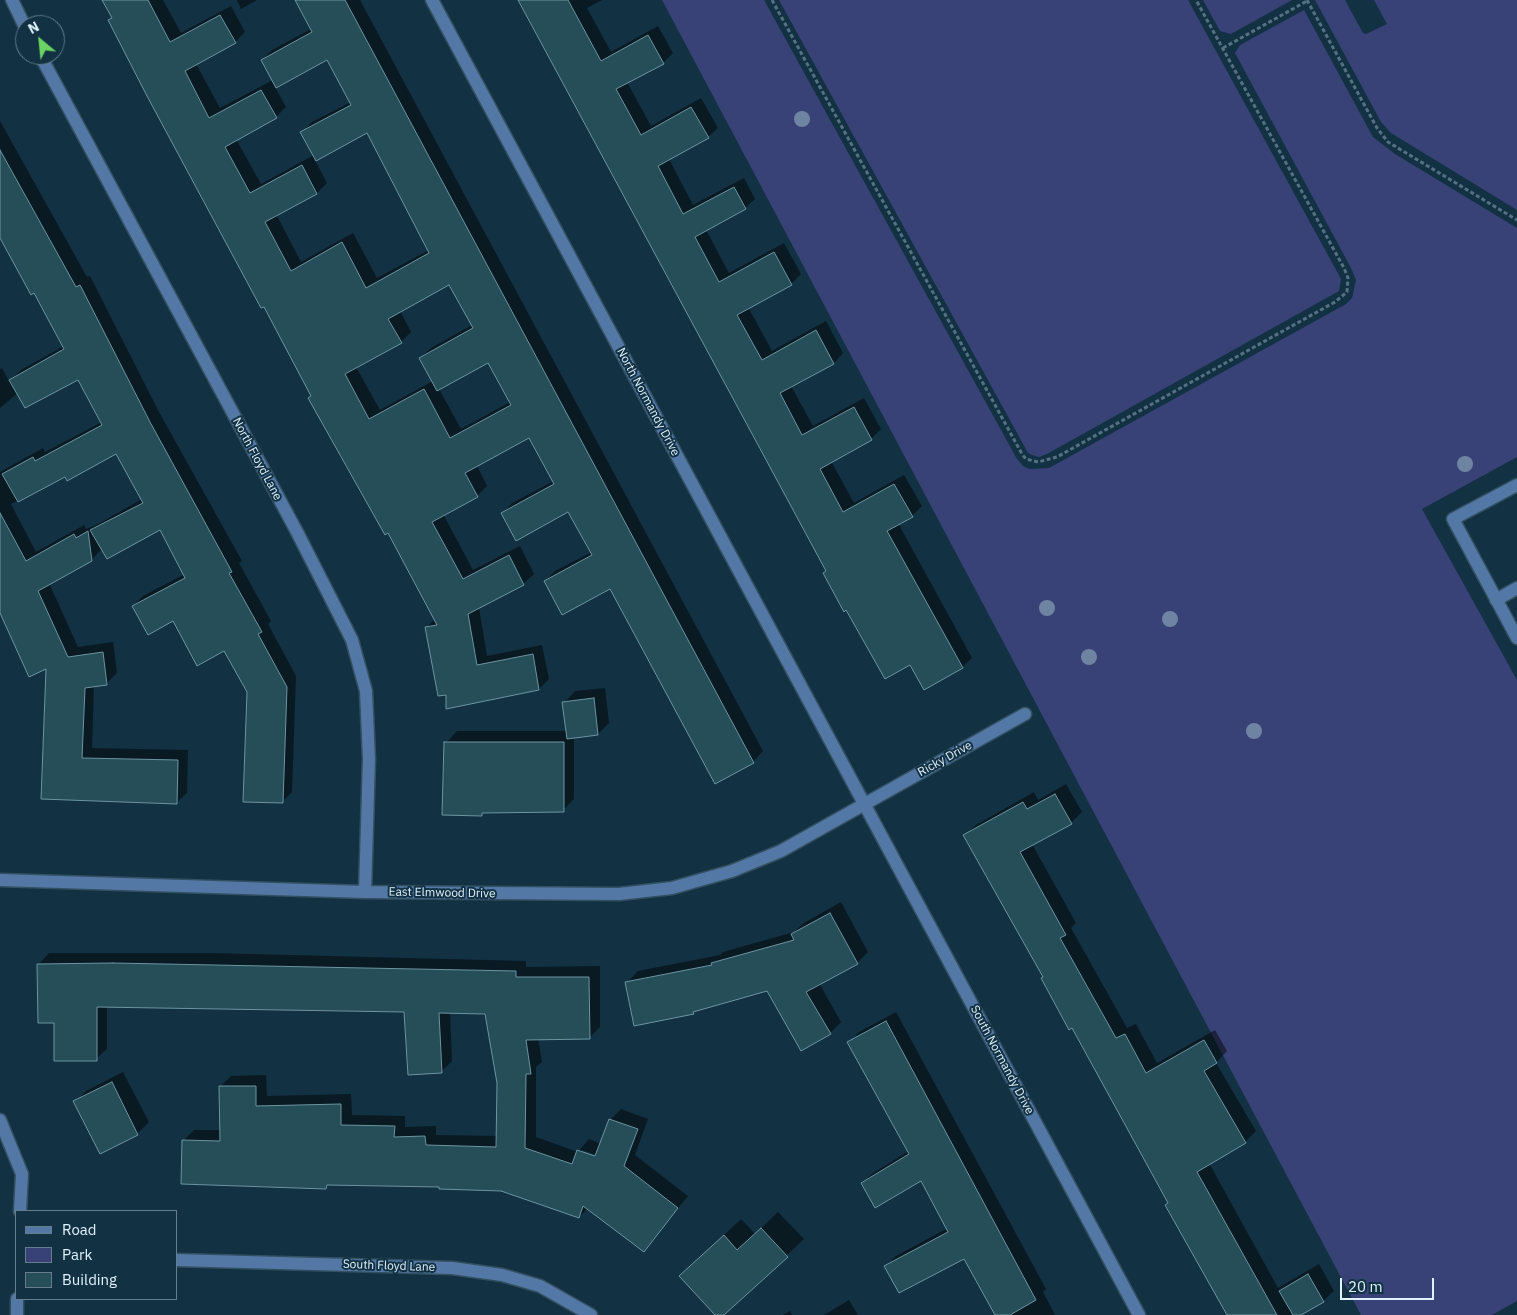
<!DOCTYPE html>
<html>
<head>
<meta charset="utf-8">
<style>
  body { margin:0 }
  #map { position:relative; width:1517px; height:1315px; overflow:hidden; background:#123143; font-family:"IBM Plex Sans",sans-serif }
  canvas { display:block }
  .legend { position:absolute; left:15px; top:1210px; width:162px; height:90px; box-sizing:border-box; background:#123143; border:1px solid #647e8e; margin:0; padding:6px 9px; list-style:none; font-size:15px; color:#e0f2fe }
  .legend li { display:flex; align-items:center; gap:10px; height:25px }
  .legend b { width:25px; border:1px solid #647e8e }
  .north { position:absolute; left:15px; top:15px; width:50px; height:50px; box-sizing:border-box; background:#123143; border:1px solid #647e8e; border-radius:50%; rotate:332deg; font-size:14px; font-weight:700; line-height:20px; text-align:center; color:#e0f2fe }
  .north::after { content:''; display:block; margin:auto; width:18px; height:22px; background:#6ad363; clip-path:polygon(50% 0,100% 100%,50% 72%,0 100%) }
  .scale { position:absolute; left:1340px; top:1278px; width:94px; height:22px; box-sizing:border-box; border:2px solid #e0f2fe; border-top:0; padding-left:6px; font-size:15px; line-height:18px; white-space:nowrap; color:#e0f2fe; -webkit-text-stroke:4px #123143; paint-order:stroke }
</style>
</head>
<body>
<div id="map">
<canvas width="1517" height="1315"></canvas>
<ul class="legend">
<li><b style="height:6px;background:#5378a5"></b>Road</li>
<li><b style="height:14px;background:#384276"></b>Park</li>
<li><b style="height:14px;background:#264e59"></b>Building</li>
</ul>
<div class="north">N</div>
<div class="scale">20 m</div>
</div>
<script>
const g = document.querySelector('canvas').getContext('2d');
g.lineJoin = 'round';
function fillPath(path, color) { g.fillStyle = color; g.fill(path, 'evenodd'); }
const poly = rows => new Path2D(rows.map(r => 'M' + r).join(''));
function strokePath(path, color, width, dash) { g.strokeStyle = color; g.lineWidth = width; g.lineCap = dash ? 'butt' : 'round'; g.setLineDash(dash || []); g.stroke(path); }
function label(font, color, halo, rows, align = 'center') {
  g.font = font + ' "IBM Plex Sans",sans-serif'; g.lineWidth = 4; g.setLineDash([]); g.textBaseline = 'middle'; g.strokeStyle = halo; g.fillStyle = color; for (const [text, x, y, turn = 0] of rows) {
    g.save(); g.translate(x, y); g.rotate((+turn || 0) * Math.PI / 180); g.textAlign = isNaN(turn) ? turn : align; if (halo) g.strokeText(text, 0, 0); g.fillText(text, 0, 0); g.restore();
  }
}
fillPath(poly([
  [662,0,764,0,1017,459,1023,466,1029,469,1049,468,1346,304,1352,298,1356,280,1351,268,1235,53,1240,45,1304,10,1373,137,1395,154,1517,228,1517,457,1422,509,1517,680,1517,1301,1492,1315,1361,1315],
  [779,0,1188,0,1335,268,1341,279,1339,291,1047,454,1039,457,1032,455,1028,453],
  [1203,0,1292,0,1231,34,1220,31],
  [1315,0,1345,0,1363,33,1366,34,1387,24,1374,0,1517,0,1517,210,1391,133,1381,122]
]), '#384276');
fillPath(poly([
  [104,0,163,0,181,33,231,6,245,32,235,42,196,64,220,108,273,80,262,60,272,50,311,29,296,0,360,0,763,751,753,762,610,587,545,581,555,571,592,552,569,510,502,514,512,503,554,481,530,436,477,466,487,486,477,496,443,514,473,570,520,546,534,574,523,584,479,608,487,656,542,645,549,679,539,689,447,693,427,627,435,619,388,531,344,457,341,458,309,398,312,395,110,20,113,17],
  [328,59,351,102,312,122,302,132,314,155,261,184,236,139,276,117,286,107,275,87],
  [368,131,429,250,377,278,353,233,301,262,276,214,317,193,327,183,315,160],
  [450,284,472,325,431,348,420,358,433,381,380,410,356,367,401,342,411,332,400,311],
  [489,362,510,402,461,429,439,389],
  [237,0,257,0,241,9],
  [521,0,602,0,587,8,611,52,658,26,673,53,663,63,627,82,651,126,701,98,718,128,708,137,669,159,693,205,744,178,755,199,745,208,706,230,729,273,784,243,801,274,791,284,748,307,772,351,826,321,843,353,834,363,791,386,813,426,864,398,881,429,871,439,831,461,854,503,904,475,922,506,912,516,898,523,972,658,962,667,911,664,827,571],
  [0,121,87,277,90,276,159,412,242,561,239,563,271,621,268,624,296,676,292,792,282,802,248,691,225,649,174,619,133,606,143,596,185,574,160,528,102,549,91,560,49,583,78,647,113,642,117,673,107,683,94,685,92,748,188,750,187,793,176,803,43,798,47,667,0,604,0,472,43,448,45,452,102,422,78,378,18,393,0,408,0,369,2,368,9,381,21,370,64,346,35,291,0,236],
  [117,452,142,499,98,524,86,529,84,525,36,552,11,504],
  [605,688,609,723,598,734,574,737,574,799,563,810,485,811,481,815,446,743,457,731,567,731,564,703,575,691],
  [1066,784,1082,812,1071,823,1032,844,1076,923,1071,928,1127,1028,1136,1024,1157,1063,1215,1030,1227,1051,1216,1063,1256,1131,1245,1142,1209,1163,1278,1288,1319,1264,1334,1291,1323,1301,1299,1315,1237,1315,1169,1203,965,835,976,825,1034,792,1038,800],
  [841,902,868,952,857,963,819,983,841,1022,830,1033,768,990,697,1010,693,1013,627,983,638,971,720,955,723,952,794,932,804,923],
  [49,953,211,953,526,961,526,967,600,966,600,1027,589,1038,538,1038,542,1062,536,1067,536,1137,578,1152,589,1139,601,1144,610,1120,621,1109,648,1119,635,1155,688,1196,644,1250,588,1208,579,1217,502,1190,440,1185,330,1183,326,1188,183,1141,194,1130,221,1130,220,1087,231,1076,266,1075,267,1096,351,1094,352,1115,405,1116,405,1127,436,1126,436,1135,498,1136,498,1083,487,1013,450,1012,452,1061,441,1072,405,1011,107,1006,107,1049,96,1059,56,1022,39,964],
  [582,1150,601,1157,601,1159,582,1153],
  [896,1012,1046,1289,1043,1292,1055,1315,996,1315,964,1257,886,1266,896,1256,948,1228,921,1179,862,1183,873,1173,909,1151,849,1043,859,1032],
  [123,1072,149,1122,137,1134,75,1102,86,1091],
  [778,1212,804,1239,723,1315,716,1315,698,1260,741,1219,755,1234],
  [849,1300,858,1315,824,1315],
  [790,1311,792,1315,783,1315]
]), '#0007');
const building = poly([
  [102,0,148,0,170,42,220,15,236,43,185,71,209,118,261,90,277,118,225,147,250,193,302,165,317,194,265,222,291,271,342,242,366,288,429,253,367,133,316,161,300,132,351,105,327,60,276,88,261,60,312,32,295,0,345,0,754,763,715,784,610,589,562,615,544,581,592,555,568,512,516,541,501,513,554,484,529,438,465,473,478,497,432,522,463,579,509,555,524,585,468,614,477,665,533,654,539,690,446,709,446,695,438,696,425,627,437,625,388,533,385,535,308,398,311,396,264,307,261,308,147,96,108,20,112,18,102,0],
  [449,285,473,328,419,358,437,391,488,363,511,405,450,438,424,389,369,419,345,374,402,343,388,319,449,285],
  [518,0,568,0,601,61,648,35,664,64,616,89,641,135,691,107,709,138,658,166,683,214,734,187,746,209,695,237,719,282,774,252,792,285,737,315,762,360,816,330,834,364,780,393,802,435,854,407,872,440,820,469,843,512,894,484,913,517,887,531,963,668,924,690,910,665,885,679,846,610,844,612,823,573,826,571,518,0],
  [0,150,76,287,80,285,150,422,232,572,229,573,262,632,258,634,287,687,283,803,243,802,247,692,224,651,197,666,173,621,148,635,132,606,185,578,160,530,107,559,90,530,143,503,116,454,67,481,65,477,18,502,2,474,33,457,35,461,102,425,78,380,25,408,9,380,64,349,34,293,31,295,0,238,0,150],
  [0,513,26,561,74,534,76,538,88,531,92,561,38,591,68,657,103,652,107,685,85,688,82,758,178,760,177,804,41,799,46,669,29,677,0,613,0,513],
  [594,698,598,735,567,739,562,702,594,698],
  [444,742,564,742,564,812,482,813,482,816,442,815,444,742],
  [1055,794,1072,824,1020,852,1066,935,1060,938,1116,1038,1125,1034,1146,1073,1204,1040,1217,1063,1204,1071,1246,1143,1197,1172,1277,1315,1227,1315,1165,1205,1168,1203,1072,1028,1069,1030,1041,978,1043,977,963,835,1023,802,1027,809,1055,794],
  [830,913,858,964,806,992,831,1034,801,1051,767,991,693,1012,694,1014,634,1026,625,982,712,965,711,963,794,940,791,934,830,913],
  [113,963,516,971,516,977,589,977,590,1039,526,1040,531,1074,526,1074,525,1148,572,1164,577,1150,595,1156,609,1119,638,1129,624,1166,678,1208,644,1252,583,1206,579,1218,501,1191,439,1189,439,1187,327,1185,326,1189,181,1184,182,1140,220,1141,219,1086,256,1086,256,1106,341,1104,341,1125,395,1126,394,1137,425,1136,426,1145,496,1147,497,1083,485,1014,439,1013,442,1073,408,1075,404,1012,97,1007,97,1061,54,1061,54,1023,38,1023,37,964,113,963],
  [886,1021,1036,1300,1010,1315,995,1315,964,1259,899,1293,884,1266,948,1232,921,1181,875,1208,861,1183,909,1154,847,1042,886,1021],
  [112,1082,138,1135,100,1154,73,1101,112,1082],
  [761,1228,788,1257,724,1315,715,1315,679,1276,724,1235,737,1250,761,1228],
  [1308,1274,1324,1302,1301,1315,1293,1315,1279,1291,1308,1274]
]);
fillPath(building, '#264e59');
strokePath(building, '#6c95a1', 1);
const minor = poly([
  [12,0,25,27],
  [432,0,1139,1315],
  [40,55,297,532,352,640,366,691,369,759,365,892],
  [1517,485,1453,519,1517,638],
  [1496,600,1517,588],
  [0,880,365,892,619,894,672,888,732,871,781,851,1025,714],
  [0,1120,22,1174,20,1211],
  [176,1260,452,1268,502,1275,540,1286,591,1315],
  [17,1315,17,1299]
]);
strokePath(minor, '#335061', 15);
strokePath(poly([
  [772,0,1022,454,1026,459,1038,462,1057,457,1073,448,1335,302,1347,292,1348,278,1344,268,1196,0],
  [1307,0,1377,128,1388,142,1517,220],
  [1223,48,1307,1]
]), '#567181', 3, [4, 2.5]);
strokePath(minor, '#5378a5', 12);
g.fillStyle = '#6f84a3';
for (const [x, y] of [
  [802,119],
  [1465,464],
  [1047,608],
  [1170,619],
  [1089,657],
  [1254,731]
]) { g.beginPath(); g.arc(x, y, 8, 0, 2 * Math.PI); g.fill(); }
label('12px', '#e0f2fe', '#123143', [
  ["North Normandy Drive",648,402,62],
  ["North Floyd Lane",257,459,62],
  ["Ricky Drive",945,759,-29],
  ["East Elmwood Drive",442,893,1],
  ["South Normandy Drive",1002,1060,62],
  ["South Floyd Lane",389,1266,2]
]);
</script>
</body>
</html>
